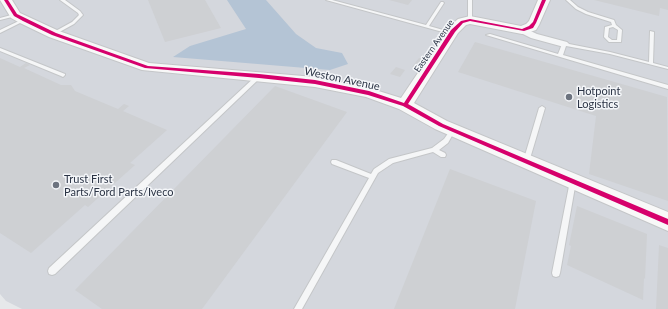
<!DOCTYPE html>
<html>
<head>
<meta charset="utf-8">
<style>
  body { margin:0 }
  canvas { display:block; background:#e6e8ea }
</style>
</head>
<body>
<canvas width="668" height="309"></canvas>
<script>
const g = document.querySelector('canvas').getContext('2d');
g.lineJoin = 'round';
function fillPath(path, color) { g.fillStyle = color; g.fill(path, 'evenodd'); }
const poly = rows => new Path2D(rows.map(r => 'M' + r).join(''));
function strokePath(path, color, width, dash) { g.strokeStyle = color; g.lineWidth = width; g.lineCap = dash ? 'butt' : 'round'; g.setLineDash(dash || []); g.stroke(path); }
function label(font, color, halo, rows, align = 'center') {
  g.font = font + ' Lato,sans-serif'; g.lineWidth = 3; g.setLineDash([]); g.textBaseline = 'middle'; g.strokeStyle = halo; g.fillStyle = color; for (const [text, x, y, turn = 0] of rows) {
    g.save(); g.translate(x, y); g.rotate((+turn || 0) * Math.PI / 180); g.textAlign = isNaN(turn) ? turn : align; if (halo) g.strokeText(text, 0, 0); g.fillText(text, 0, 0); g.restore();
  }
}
fillPath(poly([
  [0,0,668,0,668,309,22,309,6,301,0,294]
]), '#d4d7dd');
fillPath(poly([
  [227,0,266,0,296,34,316,48,342,53,348,64,330,70,173,57,190,46,246,29]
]), '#b4c4d5');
fillPath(poly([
  [148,0,205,0,221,28,165,42],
  [389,0,412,0,408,5],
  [594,0,668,0,668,10,660,8,659,16],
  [475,42,667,97,668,201,589,174,596,116,458,72],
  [0,58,20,67,26,63,30,65,24,68,61,85,71,85,75,91,118,109,124,104,129,106,123,111,167,130,130,163,135,165,88,207,85,205,31,253,0,233],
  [419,58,423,59,416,68,412,67],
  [396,67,405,70,400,77,390,74],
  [275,86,347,112,202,309,102,309,75,290],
  [450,169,536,201,515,309,394,309],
  [577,206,647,234,645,279,644,278,643,300,567,265,571,246,569,245],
  [659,245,668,248,668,309,656,309]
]), '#ced0d3');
const lane = poly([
  [60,0,65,0,80,11,83,15,74,24,54,35,52,35,52,33,72,22,79,15,78,13,60,0],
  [326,0,332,0,426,25,441,2,443,2,444,3,429,26,454,33,450,34,326,0],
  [468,0,472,0,472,20,470,21,468,20,468,0],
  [566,0,570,0,578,7,588,12,614,20,616,25,622,30,621,42,609,42,604,37,605,27,612,25,611,22,586,14,576,9,566,0],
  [613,27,618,30,617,40,612,40,608,37,609,28,613,27],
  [15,14,16,14,16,16,0,20,0,18,15,14],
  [23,19,26,20,0,33,0,30,23,19],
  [650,31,654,32,653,63,668,67,668,69,610,54,566,46,563,55,668,85,668,89,486,35,490,34,558,54,562,44,564,43,610,52,649,62,650,31],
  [0,48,65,74,65,75,63,77,61,76,0,51,0,48],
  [259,74,261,76,261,77,55,274,52,275,49,274,48,271,49,268,257,75,259,74],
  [542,106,545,108,529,162,528,164,524,164,523,162,539,108,542,106],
  [454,129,456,130,457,131,456,132,453,134,448,143,439,150,445,153,446,155,445,157,441,157,433,152,393,163,378,173,302,309,294,309,369,178,332,164,331,162,332,160,336,160,371,174,374,169,389,159,432,148,444,139,449,132,454,129],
  [573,178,575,179,576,181,560,273,559,276,556,277,553,276,552,273,570,181,571,179,573,178]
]);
const street = poly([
  [522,27,537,34,567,42,569,44,564,47,531,38,519,32,517,30,519,28,522,27]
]);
const secondary = poly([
  [0,0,12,0,20,13,59,31,149,63,315,77,369,88,401,98,448,28,458,19,470,16,521,26,526,24,529,21,538,0,550,0,539,25,536,30,527,33,522,34,470,24,466,25,458,33,414,103,447,121,668,212,668,231,435,129,399,109,366,97,315,87,142,70,49,37,20,23,11,18,0,0]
]);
strokePath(lane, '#c4c6c8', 2);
strokePath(street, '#c4c6c8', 2);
strokePath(secondary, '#c4c6c8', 2);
fillPath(lane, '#f5f6f7');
fillPath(street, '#f5f6f7');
fillPath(secondary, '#f8f8f8');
fillPath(poly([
  [4,0,8,0,17,14,56,33,148,66,259,74,315,80,369,91,404,103,451,30,461,21,470,19,522,29,529,26,533,22,542,0,546,0,536,23,533,28,524,31,470,21,463,23,455,32,408,104,443,124,668,219,668,225,439,126,403,106,368,95,315,84,259,78,145,68,52,35,23,21,14,16,4,0]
]), '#d6006c');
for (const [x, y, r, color] of [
  [569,97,4,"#6c737f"],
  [56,185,4,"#6c737f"]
]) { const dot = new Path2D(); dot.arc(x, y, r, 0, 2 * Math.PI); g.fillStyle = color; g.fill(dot); strokePath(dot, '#f4f6f9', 1.5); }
label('9px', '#2b3445', '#f4f6f9', [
  ["Eastern Avenue",434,46,-55]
]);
label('11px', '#2b3445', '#f4f6f9', [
  ["Weston Avenue",342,79,12]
]);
label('11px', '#2b3445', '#f4f6f9', [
  ["Hotpoint",577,91],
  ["Logistics",577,104],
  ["Trust First",64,179],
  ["Parts/Ford Parts/Iveco",64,192]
], 'left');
</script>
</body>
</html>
